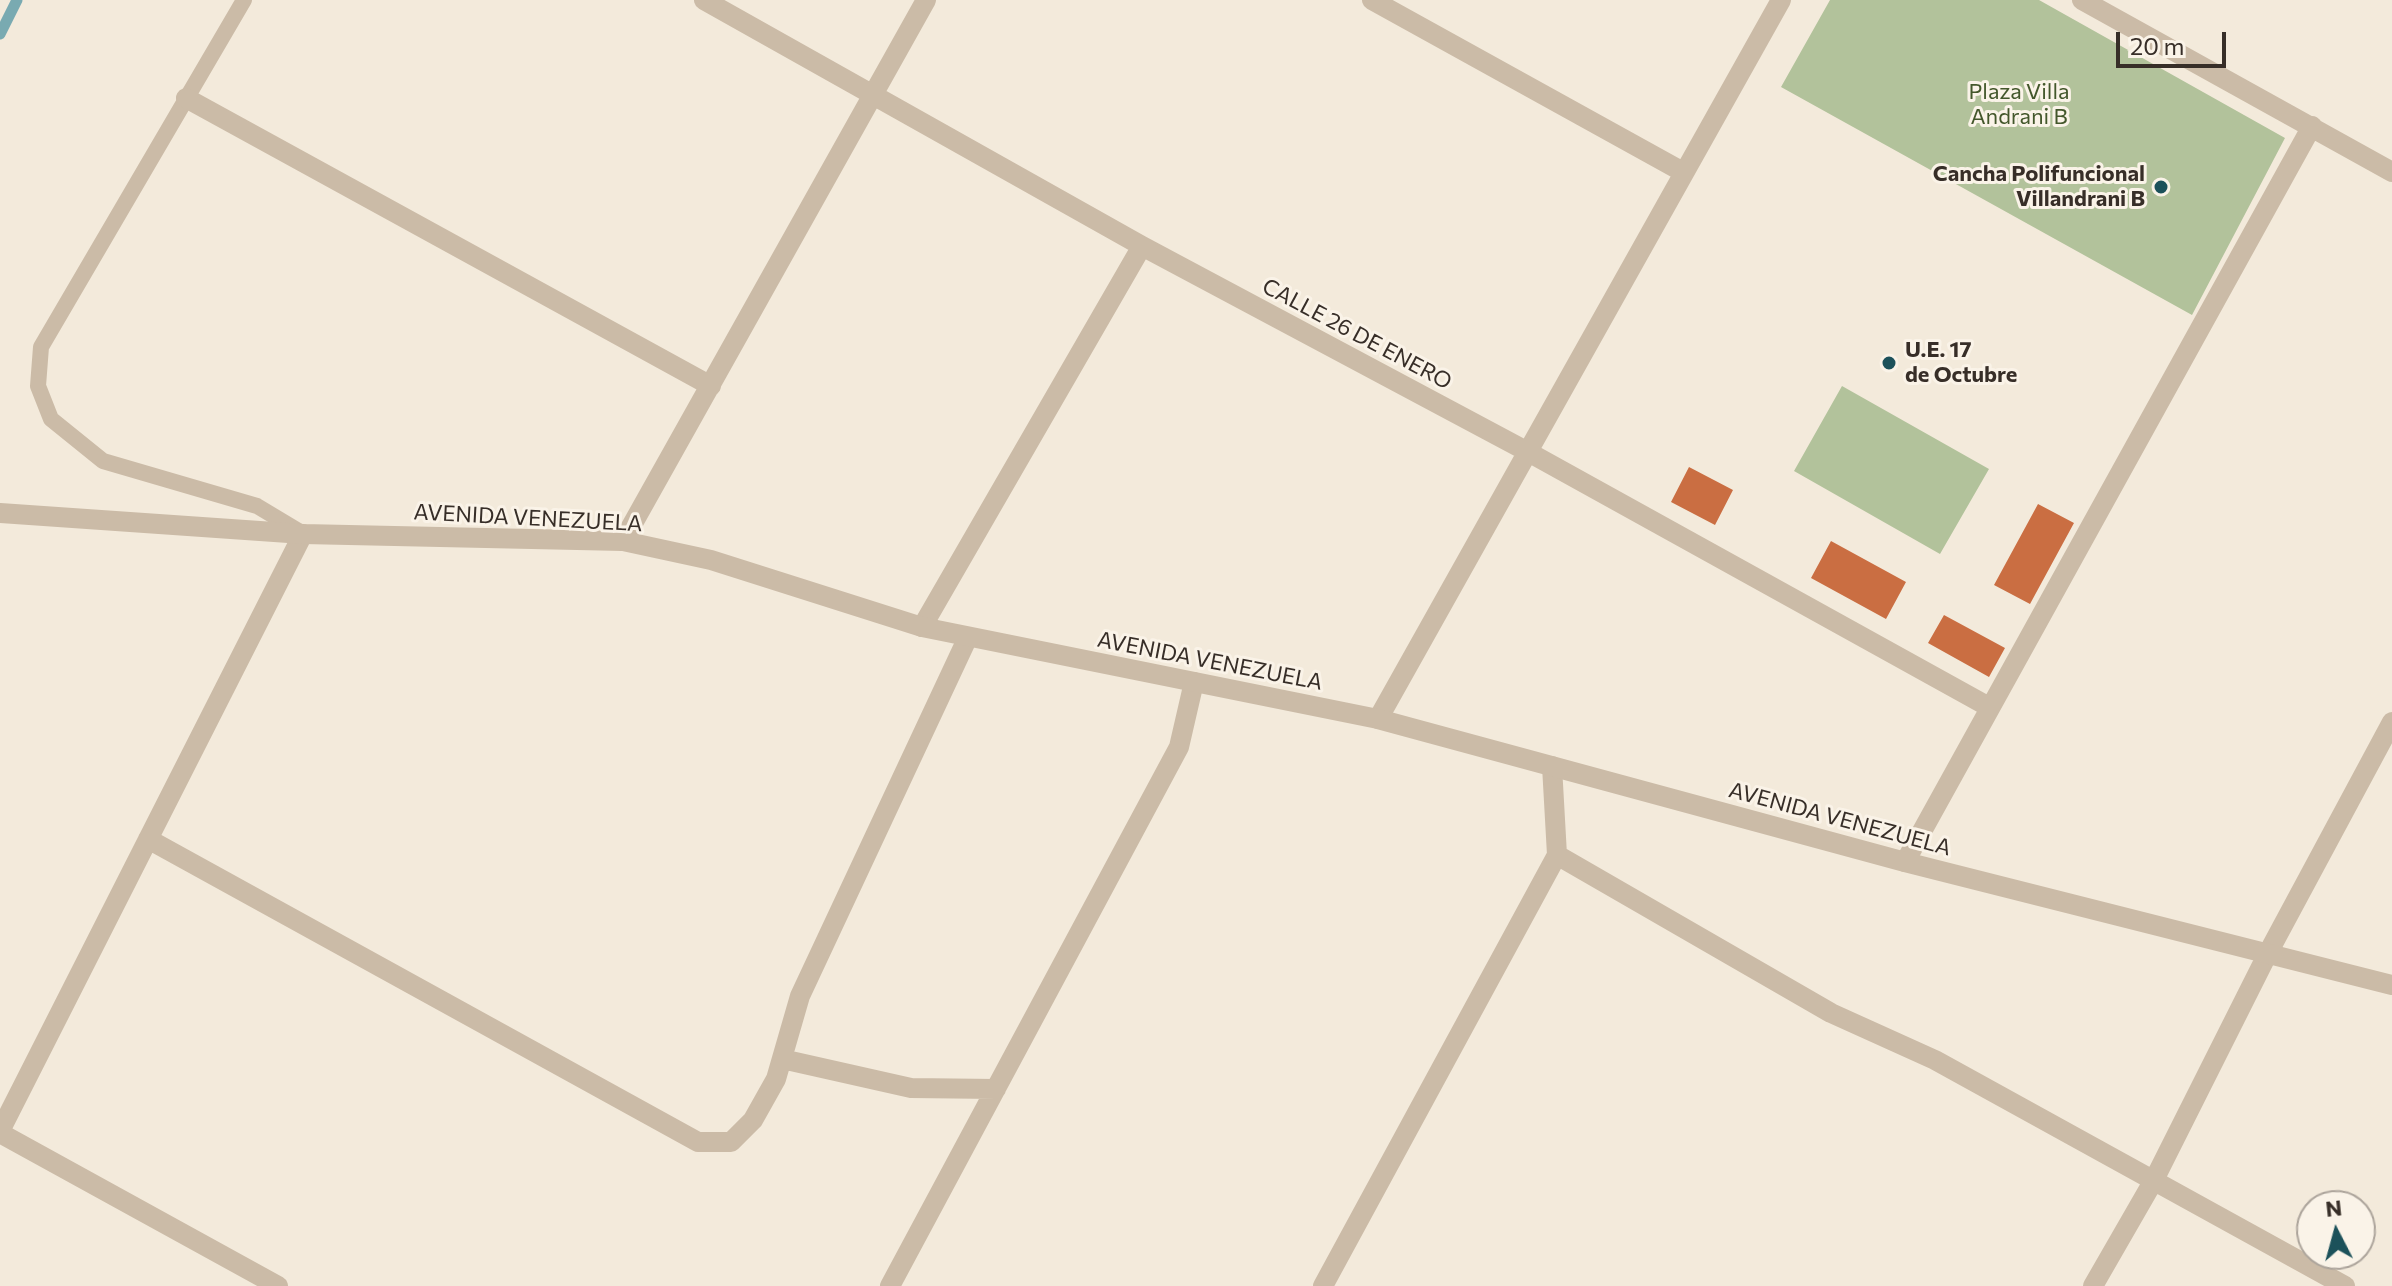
<!DOCTYPE html>
<html>
<head>
<meta charset="utf-8">
<style>
  body { margin:0 }
  #map { position:relative; width:2392px; height:1286px; overflow:hidden; background:#f3eadb; font-family:Commissioner,sans-serif }
  canvas { display:block }
  .north { position:absolute; left:2296px; top:1190px; width:80px; height:80px; box-sizing:border-box; background:#faf3e8; border:2px solid #aca49b; border-radius:50%; rotate:354deg; font-size:22px; font-weight:700; line-height:32px; text-align:center; color:#372e28 }
  .north::after { content:''; display:block; margin:auto; width:28px; height:36px; background:#1c515a; clip-path:polygon(50% 0,100% 100%,50% 72%,0 100%) }
  .scale { position:absolute; left:2116px; top:32px; width:110px; height:36px; box-sizing:border-box; border:4px solid #372e28; border-top:0; padding-left:10px; font-size:24px; line-height:28px; white-space:nowrap; color:#372e28; -webkit-text-stroke:6px #faf3e8; paint-order:stroke }
</style>
</head>
<body>
<div id="map">
<canvas width="2392" height="1286"></canvas>
<div class="north">N</div>
<div class="scale">20 m</div>
</div>
<script>
const g = document.querySelector('canvas').getContext('2d');
g.lineJoin = 'round';
function fillPath(path, color) { g.fillStyle = color; g.fill(path, 'evenodd'); }
const poly = rows => new Path2D(rows.map(r => 'M' + r).join(''));
function strokePath(path, color, width, dash) { g.strokeStyle = color; g.lineWidth = width; g.lineCap = dash ? 'butt' : 'round'; g.setLineDash(dash || []); g.stroke(path); }
function label(font, color, halo, rows, align = 'center') {
  g.font = font + ' Commissioner,sans-serif'; g.lineWidth = 6; g.setLineDash([]); g.textBaseline = 'middle'; g.strokeStyle = halo; g.fillStyle = color; for (const [text, x, y, turn = 0] of rows) {
    g.save(); g.translate(x, y); g.rotate((+turn || 0) * Math.PI / 180); g.textAlign = isNaN(turn) ? turn : align; if (halo) g.strokeText(text, 0, 0); g.fillText(text, 0, 0); g.restore();
  }
}
fillPath(poly([
  [1830,0,2039,0,2285,138,2192,315,1781,87],
  [1842,386,1989,469,1940,554,1794,471]
]), '#b2c29b');
strokePath(poly([
  [0,34,17,0]
]), '#79aab1', 11);
fillPath(poly([
  [1689,467,1733,490,1715,525,1671,502],
  [2038,504,2074,523,2030,604,1994,585],
  [1831,541,1906,582,1886,619,1811,578],
  [1944,615,2005,648,1989,677,1928,643]
]), '#ca6e42');
strokePath(poly([
  [244,0,41,347,38,386,51,419,103,461,257,506,302,533]
]), '#cbbba7', 16);
strokePath(poly([
  [704,0,1142,246,1530,453,1989,707],
  [1372,0,1683,172],
  [2082,0,2392,172],
  [186,98,711,386],
  [623,541,926,0],
  [922,627,1142,246],
  [1378,719,1781,0],
  [148,839,698,1142,731,1142,753,1120,776,1079,800,996,968,637],
  [1557,855,1831,1013,1935,1060,2345,1286],
  [1905,862,2312,126],
  [782,1059,911,1088,996,1089],
  [0,1131,303,534],
  [0,1133,278,1286],
  [890,1286,1179,747,1194,682],
  [1323,1286,1557,855,1552,766],
  [2093,1286,2154,1180,2268,953,2392,722]
]), '#cbbba7', 20);
strokePath(poly([
  [0,513,303,534,623,541,711,560,922,627,1378,719,1905,862,2392,985]
]), '#cbbba7', 20);
for (const [x, y, r, color] of [
  [2161,187,8,"#1c515a"],
  [1889,363,8,"#1c515a"]
]) { const dot = new Path2D(); dot.arc(x, y, r, 0, 2 * Math.PI); g.fillStyle = color; g.fill(dot); strokePath(dot, '#faf3e8', 3); }
label('22px', '#43572b', '#faf3e8', [
  ["Plaza Villa",2019,92],
  ["Andrani B",2019,117]
]);
label('bold 22px', '#372e28', '#faf3e8', [
  ["Cancha Polifuncional",2145,174],
  ["Villandrani B",2145,199],
  ["U.E. 17",1905,350,"left"],
  ["de Octubre",1905,375,"left"]
], 'right');
label('22px', '#372e28', '#faf3e8', [
  ["CALLE 26 DE ENERO",1357,334,28],
  ["AVENIDA VENEZUELA",528,518,3],
  ["AVENIDA VENEZUELA",1210,661,11],
  ["AVENIDA VENEZUELA",1840,819,15]
]);
</script>
</body>
</html>
